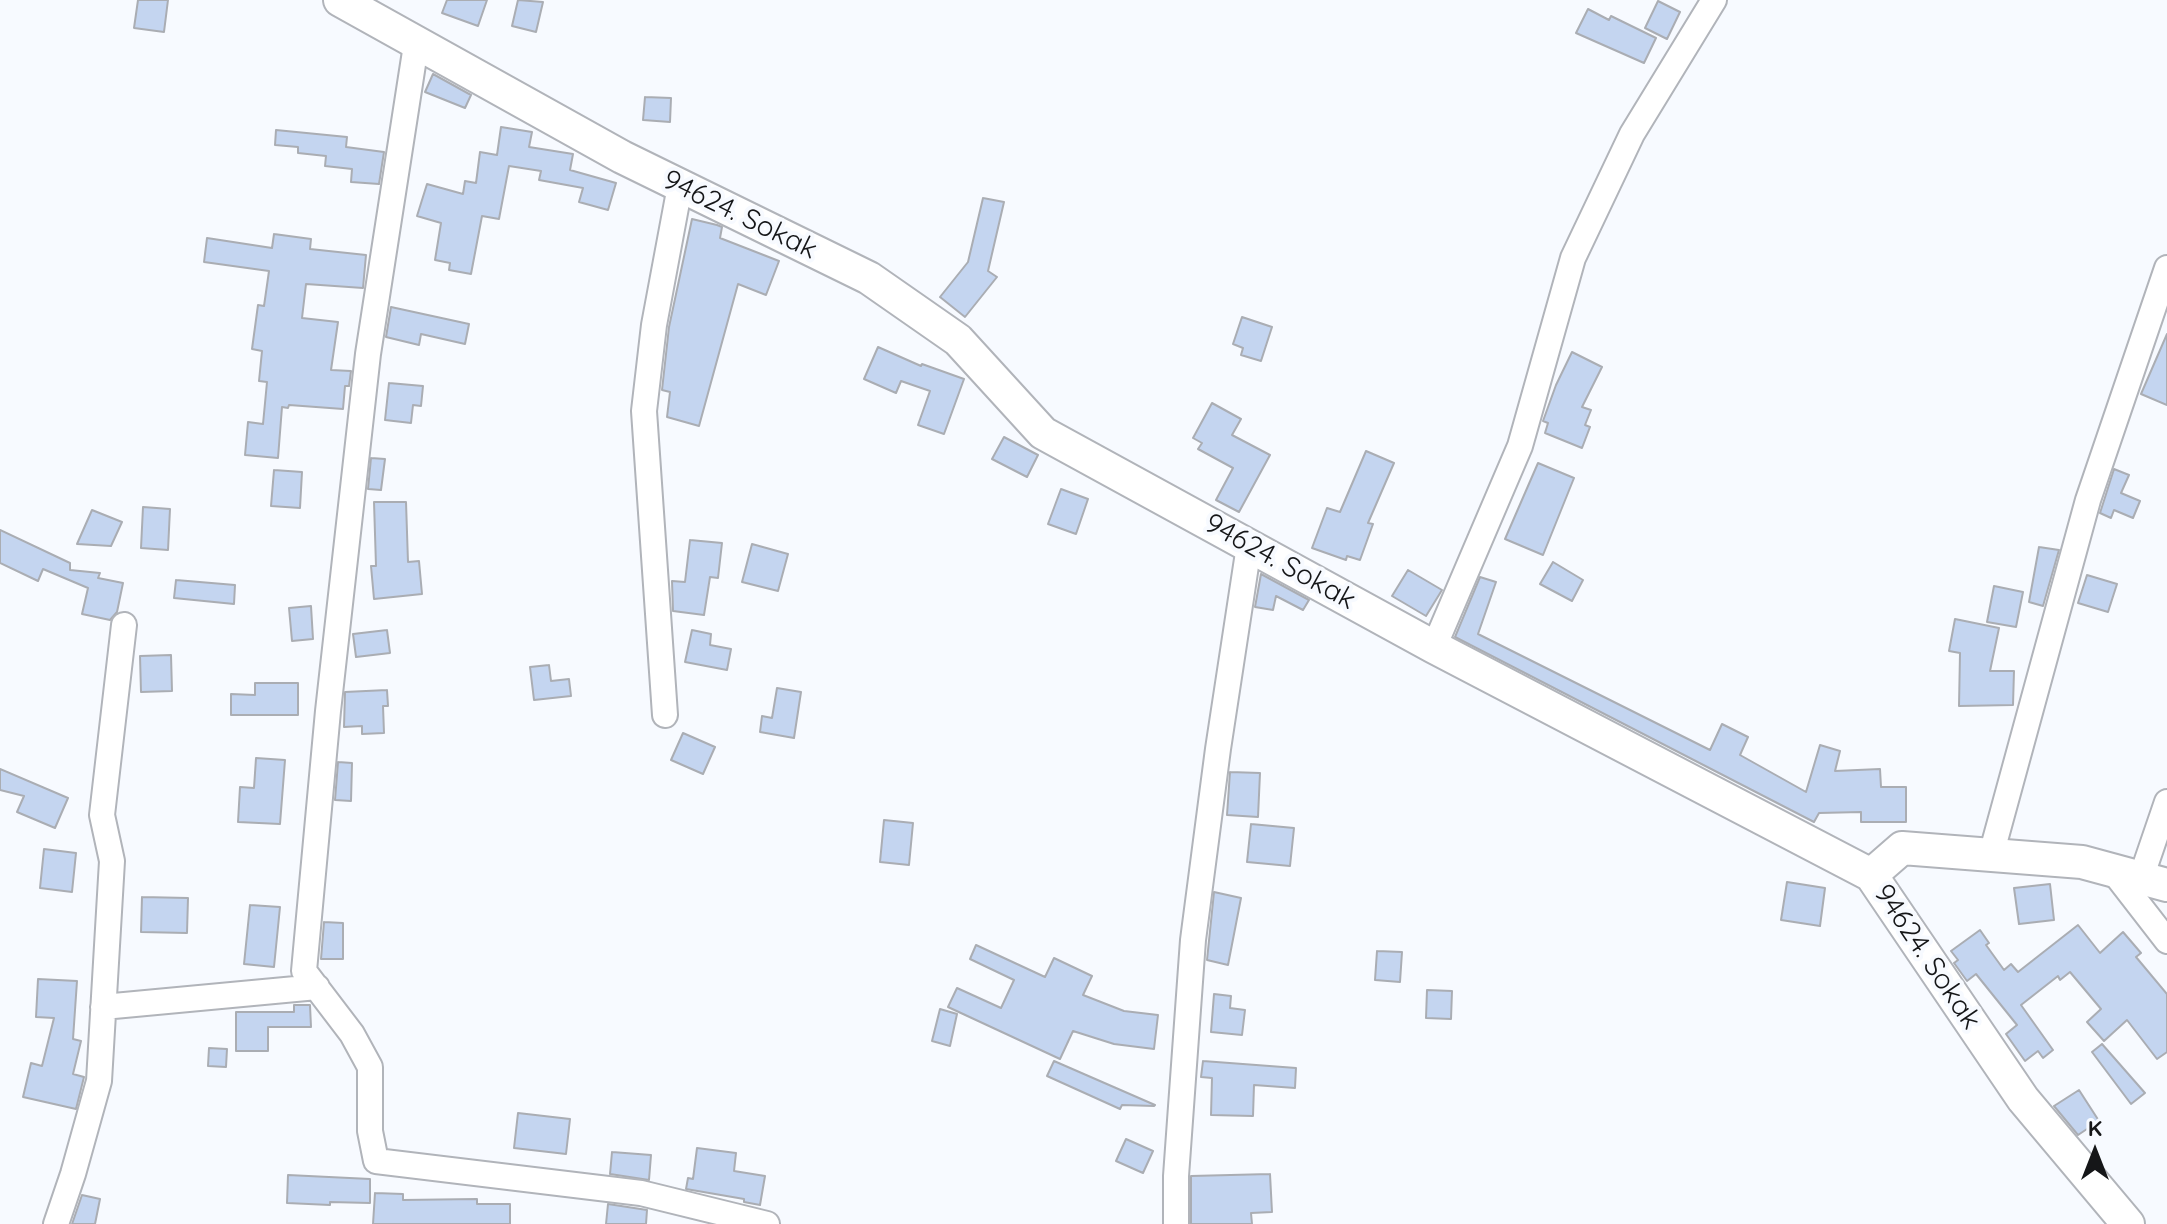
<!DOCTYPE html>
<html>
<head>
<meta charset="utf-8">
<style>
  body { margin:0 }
  #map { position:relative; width:2167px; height:1224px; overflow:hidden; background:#f7faff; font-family:Quicksand,sans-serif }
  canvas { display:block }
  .north { position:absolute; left:2055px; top:1112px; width:80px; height:80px; -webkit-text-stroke:6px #f7faff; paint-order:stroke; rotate:0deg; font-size:22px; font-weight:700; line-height:32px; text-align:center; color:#151618 }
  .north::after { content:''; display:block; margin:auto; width:28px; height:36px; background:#151618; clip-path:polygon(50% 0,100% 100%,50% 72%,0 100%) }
</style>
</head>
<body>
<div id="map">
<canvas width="2167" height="1224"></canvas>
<div class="north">K</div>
</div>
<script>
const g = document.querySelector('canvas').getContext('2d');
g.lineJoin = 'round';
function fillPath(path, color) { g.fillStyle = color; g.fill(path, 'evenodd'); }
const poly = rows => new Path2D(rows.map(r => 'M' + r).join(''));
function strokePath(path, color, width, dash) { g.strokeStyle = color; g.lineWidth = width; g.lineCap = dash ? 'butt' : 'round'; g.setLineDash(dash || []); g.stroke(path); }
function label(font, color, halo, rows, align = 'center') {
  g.font = font + ' Quicksand,sans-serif'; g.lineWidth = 8; g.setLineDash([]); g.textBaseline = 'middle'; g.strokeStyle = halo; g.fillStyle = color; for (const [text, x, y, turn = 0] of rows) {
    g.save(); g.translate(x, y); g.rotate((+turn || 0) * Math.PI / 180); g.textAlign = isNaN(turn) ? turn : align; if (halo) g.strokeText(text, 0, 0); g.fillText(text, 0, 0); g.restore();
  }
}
const building = poly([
  [138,0,168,0,164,32,134,28,138,0],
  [447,0,487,0,478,26,442,13,447,0],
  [518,0,543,2,536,32,512,26,518,0],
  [1658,1,1680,12,1667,39,1645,28,1658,1],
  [1588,9,1609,20,1611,16,1656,38,1644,63,1576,33,1588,9],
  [433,74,471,95,465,108,425,92,433,74],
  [645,97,671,98,670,122,643,120,645,97],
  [501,127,532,132,529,147,573,154,570,170,616,183,608,210,579,202,583,188,539,180,541,171,509,166,499,219,482,216,471,274,449,270,450,263,435,260,441,223,417,216,427,184,463,194,465,181,476,183,480,152,497,155,501,127],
  [276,130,347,137,346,147,384,152,379,184,351,182,352,169,325,166,326,156,298,153,298,147,275,145,276,130],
  [983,198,1004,202,988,271,997,277,965,317,940,297,968,262,983,198],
  [692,219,717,225,722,227,720,238,779,261,766,295,738,284,699,426,667,417,670,392,662,390,669,327,692,219],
  [274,234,311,239,310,249,366,255,363,288,306,284,302,318,338,322,331,370,351,371,349,386,345,386,343,409,289,405,288,408,282,407,278,458,245,455,248,422,263,424,267,382,259,381,262,351,252,349,258,305,264,306,269,271,204,262,207,238,272,248,274,234],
  [391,307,469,324,465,344,421,334,419,345,386,337,391,307],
  [1242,317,1272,327,1261,361,1241,355,1243,348,1233,344,1242,317],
  [2167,334,2167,405,2141,394,2167,334],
  [878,347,921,366,922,364,964,379,944,434,918,425,930,391,901,381,896,393,864,379,878,347],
  [1572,352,1602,367,1582,407,1591,410,1585,425,1590,427,1582,448,1545,433,1548,423,1543,421,1556,385,1572,352],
  [389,383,423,386,421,406,413,405,411,423,385,420,389,383],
  [1212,403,1241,419,1232,435,1270,455,1239,512,1216,500,1233,468,1198,449,1202,443,1193,438,1212,403],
  [1004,437,1038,455,1027,477,992,459,1004,437],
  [1366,451,1394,463,1368,523,1373,524,1360,560,1347,556,1346,560,1312,548,1327,508,1340,512,1366,451],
  [371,458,385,459,381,490,368,489,371,458],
  [1538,463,1574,478,1543,555,1505,539,1538,463],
  [2114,469,2129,475,2121,493,2140,501,2133,518,2114,510,2111,518,2100,513,2114,469],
  [274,470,302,472,300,508,271,506,274,470],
  [1061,489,1088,499,1076,534,1048,524,1061,489],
  [374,502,406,502,408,562,419,561,422,594,374,599,371,566,376,566,374,502],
  [143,507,170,509,168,550,141,548,143,507],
  [92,510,122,522,111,546,77,544,92,510],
  [0,530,70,563,70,570,100,573,98,578,123,583,117,612,110,620,82,614,88,588,43,569,38,581,0,563,0,530],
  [690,540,722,543,718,578,710,577,704,615,673,611,672,581,685,582,690,540],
  [752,544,788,554,778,591,742,582,752,544],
  [2039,547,2059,550,2043,606,2029,602,2039,547],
  [1553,562,1583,580,1572,601,1540,584,1553,562],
  [1408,570,1442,590,1426,616,1392,596,1408,570],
  [1261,574,1309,600,1303,610,1276,596,1273,610,1255,607,1261,574],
  [2087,575,2117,584,2108,612,2078,603,2087,575],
  [1480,577,1496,582,1478,634,1710,750,1722,724,1748,737,1740,755,1806,792,1820,745,1840,751,1835,771,1880,769,1881,787,1906,787,1906,822,1861,822,1861,812,1819,813,1814,822,1455,637,1480,577],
  [176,580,235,585,234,604,174,598,176,580],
  [1994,586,2023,592,2016,627,1987,622,1994,586],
  [311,606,313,639,292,641,289,608,311,606],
  [1955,619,1999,628,1990,671,2014,671,2013,705,1959,706,1960,653,1949,651,1955,619],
  [387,630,390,653,356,657,353,634,387,630],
  [692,630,711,634,710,645,731,649,727,670,685,662,692,630],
  [171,655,172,691,141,692,140,656,171,655],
  [549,665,551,681,569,679,571,696,534,700,530,667,549,665],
  [255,683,298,683,298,715,231,715,231,694,255,695,255,683],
  [777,688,801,692,794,738,760,732,762,716,772,718,777,688],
  [387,690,388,706,383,706,384,733,362,734,362,726,344,727,345,692,387,690],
  [683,733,715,747,703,774,671,760,683,733],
  [256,758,285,760,280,824,238,822,240,787,254,788,256,758],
  [338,762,352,763,351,801,335,800,338,762],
  [0,769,68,798,55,828,17,812,24,796,0,790,0,769],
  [1230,772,1260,773,1258,817,1227,815,1230,772],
  [884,820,913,823,909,865,880,862,884,820],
  [1251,824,1294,828,1290,866,1247,862,1251,824],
  [44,849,76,853,72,892,40,888,44,849],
  [1787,882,1825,888,1820,926,1781,920,1787,882],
  [2050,884,2054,920,2019,924,2014,888,2050,884],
  [1214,892,1241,898,1228,965,1207,960,1214,892],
  [142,897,188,898,187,933,141,932,142,897],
  [250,905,280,907,274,967,244,964,250,905],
  [324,922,343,923,343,959,321,959,324,922],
  [2078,925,2100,953,2123,932,2141,953,2136,957,2167,994,2167,1052,2157,1059,2127,1020,2104,1041,2087,1022,2101,1009,2070,972,2060,980,2058,976,2021,1005,2053,1050,2043,1058,2038,1051,2025,1061,2006,1034,2017,1025,1976,974,1967,981,1954,963,1958,960,1951,951,1980,930,1989,943,1986,945,2004,970,2011,964,2018,972,2078,925],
  [976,945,1045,977,1054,958,1092,976,1083,995,1124,1011,1158,1015,1154,1049,1114,1044,1073,1031,1060,1059,948,1007,957,988,1001,1008,1014,980,970,959,976,945],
  [1377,951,1402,952,1400,982,1375,980,1377,951],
  [38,979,77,981,73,1039,81,1041,73,1074,84,1077,76,1109,23,1097,31,1063,42,1066,54,1018,36,1017,38,979],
  [1427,990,1452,991,1451,1019,1426,1018,1427,990],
  [1214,994,1231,996,1230,1008,1245,1010,1242,1035,1211,1032,1214,994],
  [294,1005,310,1005,311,1027,268,1027,268,1051,236,1051,236,1012,294,1012,294,1005],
  [940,1009,957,1014,950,1046,932,1041,940,1009],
  [2102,1044,2145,1093,2131,1104,2092,1052,2102,1044],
  [209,1048,227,1049,226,1067,208,1066,209,1048],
  [1054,1061,1155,1105,1154,1106,1122,1105,1120,1109,1047,1076,1054,1061],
  [1203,1061,1296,1068,1295,1088,1254,1085,1253,1116,1211,1115,1212,1078,1201,1077,1203,1061],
  [2079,1090,2099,1121,2078,1135,2054,1106,2079,1090],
  [518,1113,570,1119,566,1154,514,1148,518,1113],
  [1126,1139,1153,1151,1143,1173,1116,1161,1126,1139],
  [697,1148,736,1153,734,1171,765,1176,760,1205,744,1202,744,1199,686,1189,688,1178,693,1179,697,1148],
  [612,1152,651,1155,649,1180,610,1174,612,1152],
  [1270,1174,1272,1212,1251,1213,1252,1224,1191,1224,1191,1176,1270,1174],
  [288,1175,370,1179,370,1203,330,1202,330,1205,287,1203,288,1175],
  [375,1193,403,1194,403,1200,477,1199,477,1204,510,1204,510,1224,373,1224,375,1193],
  [82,1195,100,1199,95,1224,72,1224,82,1195],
  [608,1204,647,1210,646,1224,606,1224,608,1204]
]);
fillPath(building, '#c4d5f0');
strokePath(building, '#aaadb3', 2);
const street = poly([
  [416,45,368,354,328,711,304,971,352,1034,370,1067,370,1131,376,1161,641,1193,767,1224],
  [1434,647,1520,446,1573,258,1632,134,1714,0],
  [665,715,644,411,654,325,680,186],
  [1991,855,2088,500,2167,268],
  [2112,870,2167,941],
  [2141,878,2167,802],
  [103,1007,317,987],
  [56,1224,73,1174,99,1081,112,861,102,815,124,625],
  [1176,1224,1176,1176,1193,940,1218,749,1249,546]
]);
const secondary = poly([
  [340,0,622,157,869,278,958,340,1043,433,1434,647,1871,875,2023,1099,2128,1224],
  [1871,875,1902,848,2082,862,2167,885]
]);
strokePath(street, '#b1b4ba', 28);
strokePath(secondary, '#b1b4ba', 36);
strokePath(street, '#fff', 24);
strokePath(secondary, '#fff', 32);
label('28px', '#151618', '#f7faff', [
  ["94624. Sokak",740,215,26],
  ["94624. Sokak",1280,562,29],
  ["94624. Sokak",1927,957,56]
]);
</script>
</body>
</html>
